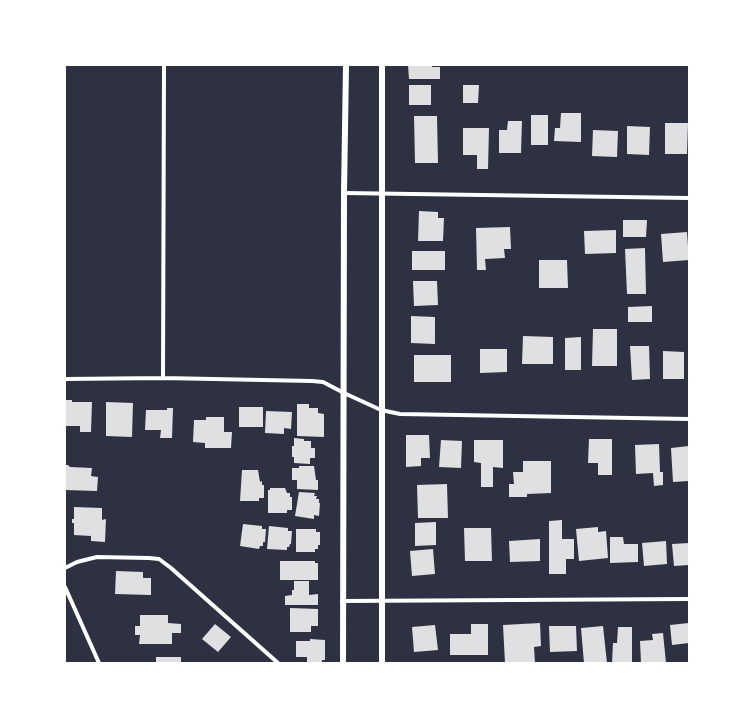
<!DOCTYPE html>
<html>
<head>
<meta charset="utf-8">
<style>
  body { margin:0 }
  #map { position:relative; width:754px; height:728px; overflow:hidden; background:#2d3142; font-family:Inter,sans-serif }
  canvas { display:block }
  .frame { position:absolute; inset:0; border:66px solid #fff; pointer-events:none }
</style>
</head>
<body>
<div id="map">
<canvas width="754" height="728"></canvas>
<div class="frame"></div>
</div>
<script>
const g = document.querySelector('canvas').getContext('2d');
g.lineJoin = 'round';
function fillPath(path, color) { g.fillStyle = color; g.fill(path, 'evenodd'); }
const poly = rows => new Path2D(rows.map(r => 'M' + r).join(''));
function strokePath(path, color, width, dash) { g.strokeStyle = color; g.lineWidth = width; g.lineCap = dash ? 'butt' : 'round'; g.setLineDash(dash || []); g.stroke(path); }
fillPath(poly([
  [408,65,432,65,432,67,440,67,440,79,409,79],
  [409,85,431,85,431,105,409,105],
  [463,85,479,85,478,103,463,103],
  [561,113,581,113,581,142,554,141,555,128,560,128],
  [531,115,548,115,548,145,531,145],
  [414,116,437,116,438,163,415,163],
  [508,121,522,121,521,153,499,153,499,130,507,130],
  [665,123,688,123,687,154,665,154],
  [627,126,650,127,649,155,627,154],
  [463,128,489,128,488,169,477,169,477,155,463,155],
  [593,130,618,131,617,157,592,156],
  [419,211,438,212,438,218,444,218,443,241,418,241],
  [623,220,647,220,646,237,623,237],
  [510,227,511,249,504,249,505,258,485,259,486,270,477,270,476,228],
  [616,230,616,253,585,254,584,231],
  [687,232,689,260,663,262,661,234],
  [645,248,646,294,627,294,625,249],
  [412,251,445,251,445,270,412,270],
  [539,260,567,260,568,288,539,288],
  [413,281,437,281,438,305,414,306],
  [652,306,652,322,628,322,628,307],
  [411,316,435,317,435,344,411,343],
  [593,329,617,329,617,366,592,366],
  [523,336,553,337,553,364,522,364],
  [581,337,581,370,565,370,565,338],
  [630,346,649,346,650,379,632,380],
  [480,349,507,349,507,372,480,373],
  [663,351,684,352,684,379,663,379],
  [414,355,451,355,451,382,414,382],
  [65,400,72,400,72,402,92,402,91,432,80,432,80,426,65,426],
  [106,402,133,403,132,437,106,436],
  [297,404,309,404,309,408,318,408,318,413,324,414,324,437,297,436],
  [239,407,263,407,263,427,239,427],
  [167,408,173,408,172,438,160,438,161,430,145,430,146,410,167,410],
  [266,411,292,412,291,429,284,428,284,434,265,433],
  [206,417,224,417,224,432,232,432,231,448,205,448,205,443,193,442,194,420,206,420],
  [406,435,429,435,430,458,421,458,421,466,406,467],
  [294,438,304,439,304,441,311,441,311,448,315,448,315,458,310,458,310,464,294,463,294,457,292,457,292,446,294,446],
  [589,439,612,439,612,475,598,475,598,463,588,463],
  [441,440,462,441,461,468,439,467],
  [474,440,503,440,503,468,493,467,493,487,481,487,481,463,474,462],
  [659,444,660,472,663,472,663,485,654,486,653,473,636,474,635,445],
  [689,446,689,481,673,482,671,448],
  [523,461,551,461,551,493,527,494,527,497,509,497,509,484,514,484,513,472,523,472],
  [65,465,68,465,70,467,92,468,91,476,98,477,97,491,65,490],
  [299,466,314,466,316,480,318,480,318,490,297,489,297,480,292,480,292,468,299,468],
  [242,470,258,470,260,482,262,481,262,485,264,485,264,498,259,498,259,501,240,501],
  [447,484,448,518,418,518,417,485],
  [270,488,285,488,287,493,290,493,290,497,292,497,292,510,287,510,287,513,268,513,268,490,270,490],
  [299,492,315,493,314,496,317,496,316,499,319,499,319,503,320,503,319,516,314,515,314,519,295,516],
  [74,507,102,508,102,520,106,519,105,542,91,541,91,536,74,535,74,523,72,523,72,519,74,519],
  [562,520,562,539,574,539,574,559,566,559,566,574,549,574,549,521],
  [436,522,436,545,415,546,415,523],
  [243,524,262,526,262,529,266,529,265,542,263,542,263,546,260,546,259,549,240,546],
  [269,526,288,528,288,531,292,531,291,544,290,544,289,547,287,547,287,550,267,549],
  [598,527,598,532,606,531,608,558,579,561,576,529],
  [464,528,491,528,492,561,465,561],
  [296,529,316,529,316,532,320,532,320,545,318,545,318,549,315,549,315,552,296,552],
  [610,537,623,537,624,544,638,544,638,562,610,563],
  [540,539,540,561,510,562,509,541],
  [666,541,667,564,644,566,642,543],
  [689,543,689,565,674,566,672,544],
  [433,549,435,574,412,576,410,551],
  [280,561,315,561,315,563,318,563,318,580,280,580],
  [116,571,143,572,143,578,151,578,151,595,115,594],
  [294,581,309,581,309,595,318,594,318,605,285,605,285,596,292,595,292,590,294,590],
  [290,608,318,609,318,626,311,626,311,632,290,632],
  [140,615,168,615,168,623,181,624,181,633,172,633,172,644,139,644,140,635,135,635,135,626,140,626],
  [540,623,541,646,534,647,535,663,505,663,503,625],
  [689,623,689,643,672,645,670,625],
  [215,624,231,637,218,652,202,639],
  [471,624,488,624,488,655,450,655,450,634,471,634],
  [435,625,438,650,414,652,412,627],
  [549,626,576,626,577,651,550,652],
  [603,626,607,663,584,663,581,628],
  [618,627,632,627,632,663,612,663,613,643,617,643],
  [663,633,666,663,641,663,640,641,653,640,652,634],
  [310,639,325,640,325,660,322,660,322,663,307,663,307,657,296,657,296,641,310,641],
  [156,657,181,657,181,663,156,663]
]), '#e0e0e3');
strokePath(poly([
  [344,193,689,198],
  [163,378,164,65],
  [65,379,163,378,312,381,323,382,344,393,381,410,400,414,689,419],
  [65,568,77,562,97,557,149,558,159,559,171,568,278,663],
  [65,587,99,663],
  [342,601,689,599]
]), '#fff', 4);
strokePath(poly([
  [382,65,382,663],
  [343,663,344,193,346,65]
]), '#fff', 6);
</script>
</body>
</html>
